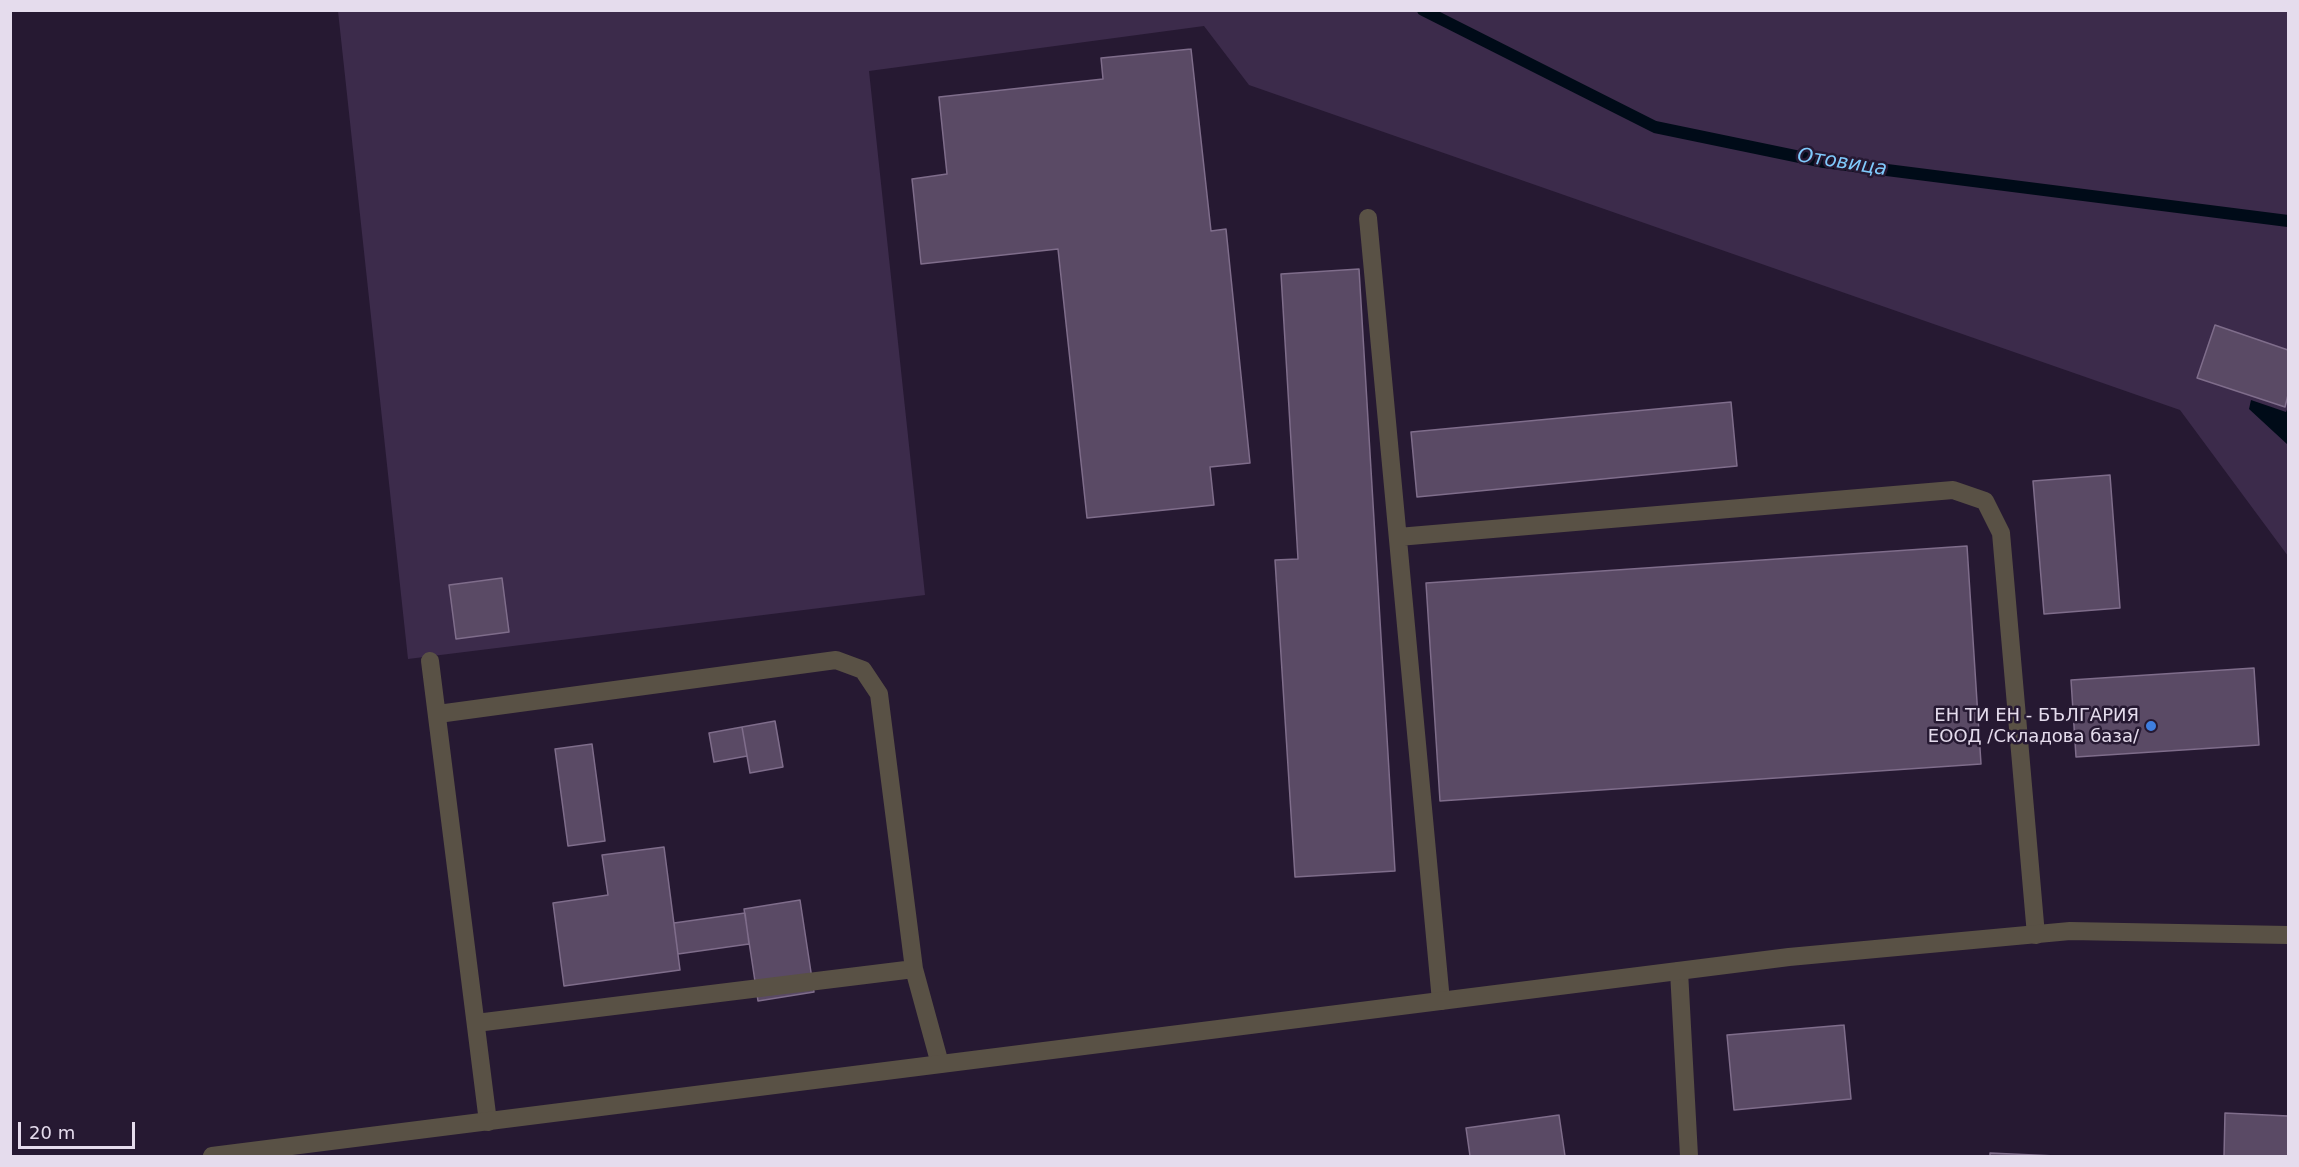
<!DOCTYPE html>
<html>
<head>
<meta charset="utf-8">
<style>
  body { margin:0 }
  #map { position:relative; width:2299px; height:1167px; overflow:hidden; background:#261932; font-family:"DejaVu Sans",sans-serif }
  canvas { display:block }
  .frame { position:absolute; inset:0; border:12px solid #e5dced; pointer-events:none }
  .scale { position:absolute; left:18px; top:1122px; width:117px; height:27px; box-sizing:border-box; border:3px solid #e5dced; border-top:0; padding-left:8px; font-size:18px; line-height:21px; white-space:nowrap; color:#e5dced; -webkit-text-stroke:4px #261932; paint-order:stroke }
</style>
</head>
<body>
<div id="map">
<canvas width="2299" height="1167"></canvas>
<div class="frame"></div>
<div class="scale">20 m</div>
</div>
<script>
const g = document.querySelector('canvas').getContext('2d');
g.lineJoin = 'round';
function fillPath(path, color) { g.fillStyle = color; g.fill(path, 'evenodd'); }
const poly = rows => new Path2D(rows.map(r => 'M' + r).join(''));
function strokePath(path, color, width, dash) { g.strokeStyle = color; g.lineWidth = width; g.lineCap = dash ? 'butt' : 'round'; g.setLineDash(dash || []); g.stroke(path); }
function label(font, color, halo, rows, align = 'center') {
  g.font = font + ' "DejaVu Sans",sans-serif'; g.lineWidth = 5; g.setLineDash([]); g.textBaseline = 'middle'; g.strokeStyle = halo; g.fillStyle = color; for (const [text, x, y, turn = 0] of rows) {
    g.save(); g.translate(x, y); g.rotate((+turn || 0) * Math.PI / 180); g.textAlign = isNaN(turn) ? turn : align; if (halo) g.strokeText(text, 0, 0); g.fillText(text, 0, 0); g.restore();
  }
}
fillPath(poly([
  [338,11,2288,11,2288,556,2180,410,1249,85,1204,26,869,71,925,595,408,659]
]), '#3c2b4b');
fillPath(poly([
  [2251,400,2286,412,2288,407,2288,445,2249,409]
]), '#000b18');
strokePath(poly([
  [1423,10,1655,127,1824,162,2288,221]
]), '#000b18', 12);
const building = poly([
  [1191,49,1211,231,1226,229,1250,463,1210,467,1214,505,1087,518,1058,249,921,264,912,179,947,174,939,97,1103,79,1101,58,1191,49],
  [1359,269,1395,871,1295,877,1275,560,1298,559,1281,274,1359,269],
  [2215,325,2288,350,2288,395,2285,407,2197,378,2215,325],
  [1731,402,1737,466,1417,497,1411,432,1731,402],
  [2110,475,2120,608,2044,614,2033,481,2110,475],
  [1967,546,1981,764,1440,801,1426,583,1967,546],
  [502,578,509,632,456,639,449,585,502,578],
  [2254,668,2259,745,2076,757,2071,680,2254,668],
  [775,721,783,767,750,773,742,727,775,721],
  [742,727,747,756,714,762,709,733,742,727],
  [592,744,605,841,568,846,555,749,592,744],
  [664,847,680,970,564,986,553,903,608,895,602,855,664,847],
  [800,900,814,992,758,1001,744,909,800,900],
  [745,913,749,944,678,954,674,923,745,913],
  [1844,1025,1851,1099,1734,1110,1727,1035,1844,1025],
  [2225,1113,2288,1116,2288,1156,2224,1156,2225,1113],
  [1559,1115,1565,1156,1470,1156,1466,1128,1559,1115],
  [1990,1153,2056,1156,1990,1156,1990,1153]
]);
fillPath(building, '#5a4a65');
strokePath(building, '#7f6d8b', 1.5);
strokePath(poly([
  [1368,218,1441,1001],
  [1398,537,1953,490,1985,501,2001,533,2036,935],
  [430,661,488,1122],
  [438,714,836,660,863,670,879,694,914,969,940,1064],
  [476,1023,914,969]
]), '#595145', 18);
strokePath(poly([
  [1679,971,1689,1156]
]), '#595145', 18);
strokePath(poly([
  [212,1156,1789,957,2070,931,2288,935]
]), '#595145', 18);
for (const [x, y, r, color] of [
  [2151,726,6,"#3f7fe0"]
]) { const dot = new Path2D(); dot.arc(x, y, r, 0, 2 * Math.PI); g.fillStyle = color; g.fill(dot); strokePath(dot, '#261932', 2); }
label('18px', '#e5dced', '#261932', [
  ["ЕН ТИ ЕН - БЪЛГАРИЯ",2139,716],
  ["ЕООД /Складова база/",2139,737]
], 'right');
label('italic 20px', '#80cafc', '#261932', [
  ["Отовица",1842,163,9]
]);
</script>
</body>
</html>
